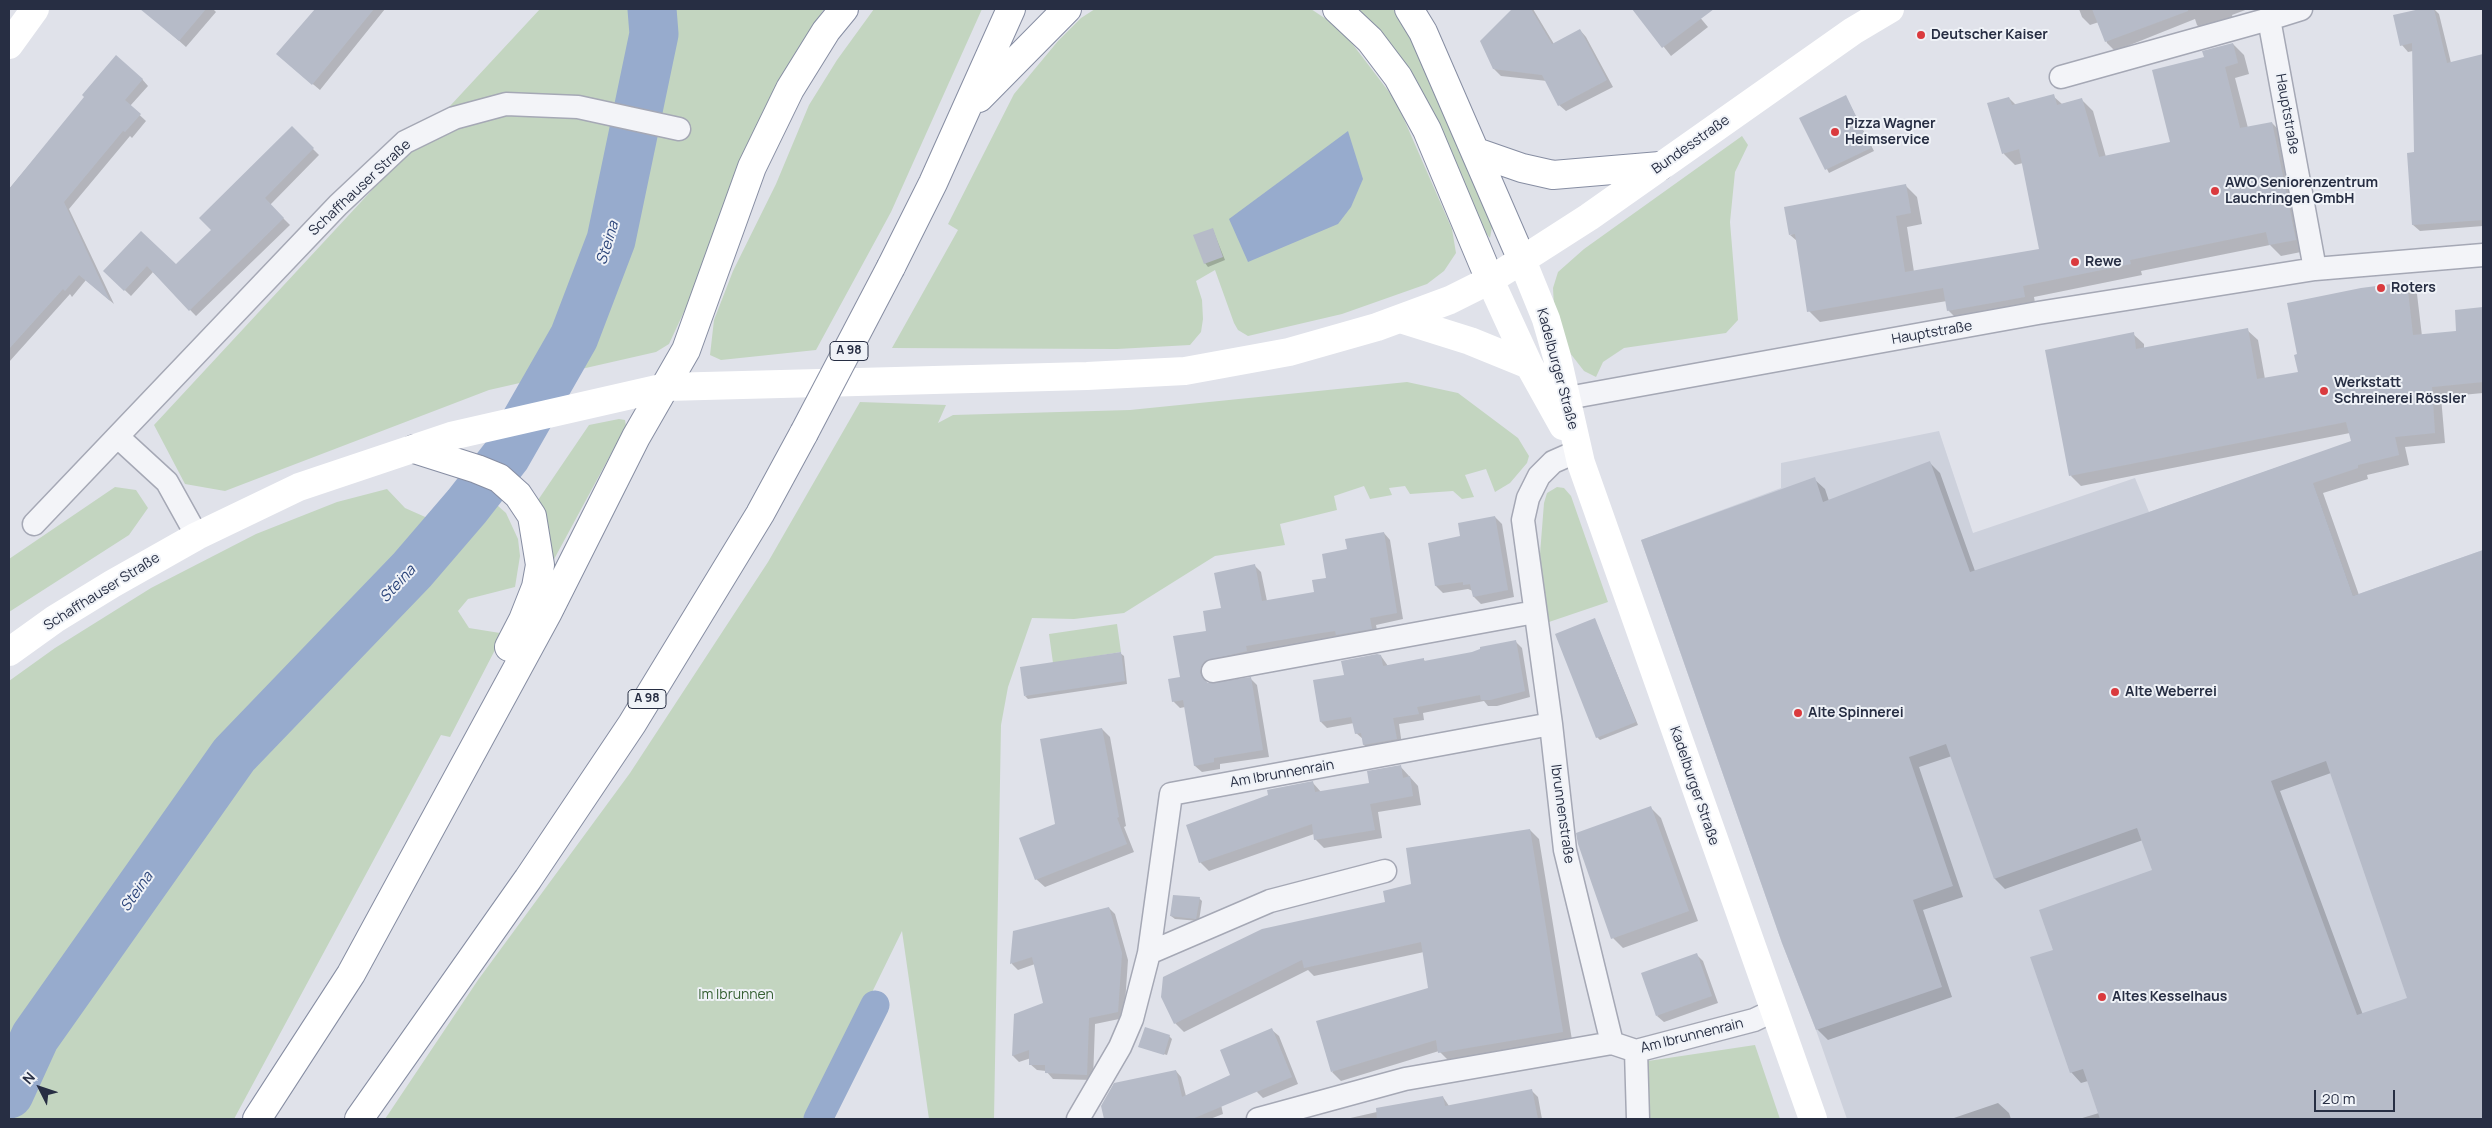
<!DOCTYPE html>
<html>
<head>
<meta charset="utf-8">
<style>
  body { margin:0 }
  #map { position:relative; width:2492px; height:1128px; overflow:hidden; background:#e0e2ea; font-family:Manrope,sans-serif }
  canvas { display:block }
  .frame { position:absolute; inset:0; border:10px solid #272e43; pointer-events:none }
  .north { position:absolute; left:15px; top:1063px; width:50px; height:50px; -webkit-text-stroke:4px #eff2f7; paint-order:stroke; rotate:311deg; font-size:14px; font-weight:700; line-height:20px; text-align:center; color:#272e43 }
  .north::after { content:''; display:block; margin:auto; width:18px; height:22px; background:#272e43; clip-path:polygon(50% 0,100% 100%,50% 72%,0 100%) }
  .scale { position:absolute; left:2314px; top:1090px; width:81px; height:22px; box-sizing:border-box; border:2px solid #272e43; border-top:0; padding-left:6px; font-size:15px; line-height:18px; white-space:nowrap; color:#272e43; -webkit-text-stroke:4px #eff2f7; paint-order:stroke }
</style>
</head>
<body>
<div id="map">
<canvas width="2492" height="1128"></canvas>
<div class="frame"></div>
<div class="north">N</div>
<div class="scale">20 m</div>
</div>
<script>
const g = document.querySelector('canvas').getContext('2d');
g.lineJoin = 'round';
function fillPath(path, color) { g.fillStyle = color; g.fill(path, 'evenodd'); }
const poly = rows => new Path2D(rows.map(r => 'M' + r).join(''));
function strokePath(path, color, width, dash) { g.strokeStyle = color; g.lineWidth = width; g.lineCap = dash ? 'butt' : 'round'; g.setLineDash(dash || []); g.stroke(path); }
function label(font, color, halo, rows, align = 'center') {
  g.font = font + ' Manrope,sans-serif'; g.lineWidth = 4; g.setLineDash([]); g.textBaseline = 'middle'; g.strokeStyle = halo; g.fillStyle = color; for (const [text, x, y, turn = 0] of rows) {
    g.save(); g.translate(x, y); g.rotate((+turn || 0) * Math.PI / 180); g.textAlign = isNaN(turn) ? turn : align; if (halo) g.strokeText(text, 0, 0); g.fillText(text, 0, 0); g.restore();
  }
}
fillPath(poly([
  [1939,431,1973,533,2135,478,2149,512,2304,458,2353,596,2483,550,2483,1119,1847,1119,1816,1030,1782,943,1641,540,1781,488,1781,463]
]), '#cdd1dc');
fillPath(poly([
  [540,9,824,9,792,58,760,118,727,199,696,286,669,344,656,352,489,390,225,491,185,484,154,425],
  [874,9,982,9,891,212,816,350,721,360,710,355,714,320,733,271,776,184,809,105,837,60],
  [1095,9,1311,9,1341,29,1396,101,1452,229,1456,253,1444,271,1427,284,1342,314,1248,336,1238,330,1234,323,1215,270,1196,281,1202,300,1203,319,1201,332,1190,345,1117,349,892,348,958,230,948,224,1014,94,1058,41,1081,18],
  [1358,9,1393,9,1411,39,1486,207,1492,227,1490,238,1483,230,1417,81,1384,35],
  [1742,136,1748,145,1735,172,1730,222,1738,320,1726,333,1624,348,1603,362,1596,377,1584,371,1570,353,1554,307,1553,288,1558,272,1584,249],
  [1407,382,1458,393,1518,438,1529,456,1527,463,1510,483,1495,492,1486,469,1465,475,1474,497,1462,499,1453,491,1410,494,1405,486,1389,488,1392,495,1370,499,1364,486,1334,496,1337,510,1280,524,1285,545,1215,556,1124,613,1074,619,1032,618,1008,687,1001,725,994,1119,929,1119,902,931,810,1119,385,1119,478,980,630,773,768,562,860,402,946,405,938,423,953,415,1130,410],
  [619,419,625,420,626,426,552,563,536,503,589,425],
  [459,484,488,497,506,513,518,539,520,556,515,587,468,599,458,611,469,628,500,633,496,648,450,737,441,735,234,1119,9,1119,9,681,55,648,151,588,256,534,337,502,387,489,405,508,432,520],
  [115,487,136,490,148,508,129,535,9,612,9,559],
  [1557,487,1564,488,1571,496,1608,602,1549,622,1544,605,1540,554,1544,503,1547,493],
  [1117,624,1121,652,1053,663,1049,634],
  [1755,1045,1780,1119,1649,1119,1648,1061]
]), '#c3d5c0');
fillPath(poly([
  [1348,131,1363,179,1351,207,1338,224,1248,262,1229,219]
]), '#97abcd');
fillPath(poly([
  [157,9,213,9,216,12,186,47,151,16],
  [320,9,385,9,320,90,284,60],
  [1513,9,1533,9,1554,44,1580,30,1586,37,1613,87,1566,111,1559,105,1547,81,1501,76,1494,69,1481,41],
  [1645,9,1693,9,1708,27,1671,56,1638,14],
  [2079,9,2248,9,2232,15,2235,25,2205,33,2197,25,2195,19,2115,51,2107,43,2099,22,2090,25,2082,17],
  [2425,9,2434,9,2439,14,2451,63,2483,56,2483,226,2420,231,2413,225,2415,154,2413,51,2408,52,2402,45,2394,16],
  [2233,44,2244,55,2249,74,2235,78,2248,128,2272,123,2283,134,2306,251,2281,256,2270,245,2141,271,2142,275,2034,297,2036,308,1960,322,1948,310,1947,301,1820,322,1809,311,1797,241,1790,235,1906,186,1917,197,1922,224,1907,227,1914,272,2040,250,2023,163,2015,165,2004,154,1989,104,2009,98,2016,105,2053,96,2062,104,2081,99,2093,111,2106,157,2172,143,2205,58],
  [142,79,148,86,130,106,146,121,132,138,130,136,69,209,114,304,86,280,72,297,70,294,9,362,9,281,18,271,9,263,9,189,86,97],
  [1846,97,1874,151,1829,173,1801,118],
  [292,128,319,155,270,205,290,225,196,316,153,272,131,296,105,271,141,233,176,266,213,230],
  [1213,230,1225,260,1208,267,1205,263],
  [2407,284,2417,294,2422,336,2458,332,2456,311,2483,309,2483,393,2441,397,2445,443,2405,447,2409,465,2367,475,2368,479,2323,493,2359,595,2483,551,2483,1119,2079,1119,2099,1113,2088,1081,2081,1083,2071,1072,2054,950,2154,871,2143,840,2005,889,1995,879,1952,756,1919,767,1963,897,1923,910,1952,997,1828,1040,1817,1029,1814,479,1825,489,1829,501,1930,463,1940,473,1975,571,2150,514,2353,442,2350,433,2081,486,2071,476,2133,334,2144,344,2144,349,2247,330,2258,340,2265,379,2299,373],
  [2331,773,2409,999,2363,1015,2280,791],
  [1495,517,1502,524,1514,597,1481,604,1474,597,1473,591,1468,589,1443,593,1436,586,1429,544,1462,537],
  [1384,533,1390,540,1403,619,1376,625,1378,635,1341,638,1252,652,1253,658,1211,668,1206,681,1208,684,1251,679,1257,685,1269,757,1220,764,1220,769,1202,772,1195,766,1185,707,1180,708,1173,701,1181,678,1208,632,1254,565,1261,572,1267,601,1316,593,1349,550],
  [1595,620,1638,725,1600,740,1597,737],
  [1516,642,1522,648,1530,697,1497,706,1488,706,1484,701,1423,713,1424,720,1399,724,1402,745,1370,751,1364,745,1363,739,1356,733,1354,723,1327,728,1321,722,1314,681,1345,676,1381,656,1388,666,1423,659,1426,662,1473,653],
  [1120,653,1124,656,1127,684,1028,699,1025,696],
  [1102,729,1110,737,1126,826,1124,827,1134,852,1045,887,1036,879,1057,825],
  [1400,766,1418,786,1421,805,1378,812,1382,838,1324,848,1315,839,1314,834,1209,871,1200,862,1313,783,1321,792,1370,784],
  [1651,808,1661,818,1698,921,1623,948,1613,938],
  [1530,830,1539,839,1572,1040,1449,1061,1439,1051,1341,1081,1332,1072,1429,988,1424,952,1314,976,1308,970,1184,1032,1175,1023,1386,903],
  [1199,898,1202,901,1199,921,1175,919,1171,916],
  [1109,908,1115,914,1128,960,1124,1018,1095,1024,1093,1080,1053,1079,1046,1071,1037,1070,1030,1064,1031,1058,1019,1062,1013,1056,1016,1015,1045,1003,1035,964,1018,970,1012,964,1014,932],
  [1696,954,1703,961,1718,1003,1664,1022,1657,1016],
  [1272,1030,1279,1036,1298,1084,1263,1098,1257,1092],
  [1169,1036,1172,1039,1167,1055,1140,1047],
  [1176,1071,1181,1077,1186,1096,1218,1090,1223,1114,1210,1119,1105,1119,1102,1106],
  [1531,1090,1538,1097,1542,1119,1346,1119,1443,1097,1449,1106],
  [1998,1103,2009,1113,2011,1119,1951,1119]
]), '#0003');
strokePath(poly([
  [818,1119,875,1005]
]), '#97abcd', 29);
strokePath(poly([
  [9,1094,35,1037,234,755,412,570,467,506,506,456,574,337,611,240,654,34,652,9]
]), '#97abcd', 49);
fillPath(poly([
  [140,9,206,9,179,41],
  [315,9,374,9,312,85,276,54],
  [1512,9,1531,9,1552,44,1580,29,1607,80,1558,106,1542,75,1493,69,1480,41],
  [1632,9,1714,9,1662,48],
  [2092,9,2188,9,2188,11,2105,42],
  [2420,9,2434,9,2447,63,2483,54,2483,220,2412,225,2407,153,2414,152,2412,43,2400,46,2393,15],
  [2233,43,2238,63,2225,67,2240,128,2272,122,2296,240,2269,245,2266,232,2130,260,2131,264,2023,286,2025,297,1947,311,1943,288,1807,312,1795,234,1789,235,1784,207,1906,184,1911,213,1896,216,1905,272,2039,249,2019,149,2002,154,1987,103,2009,97,2012,105,2054,94,2057,105,2082,98,2099,157,2170,142,2152,70,2204,57,2202,51],
  [116,55,143,79,125,100,141,114,125,132,123,131,64,202,110,301,79,275,65,291,63,289,9,349,9,189,84,97,82,95],
  [1846,95,1871,148,1825,170,1799,118],
  [292,126,314,148,265,198,284,218,189,311,147,266,124,291,103,271,141,231,176,264,211,230,199,218],
  [1213,228,1223,257,1204,264,1193,235],
  [2407,282,2413,335,2456,331,2455,310,2483,307,2483,382,2432,387,2435,433,2395,437,2399,455,2358,465,2358,468,2313,483,2353,596,2483,550,2483,1119,2100,1119,2083,1069,2070,1073,2030,957,2053,950,2039,910,2152,870,2137,828,1994,879,1946,744,1909,757,1953,886,1913,900,1942,987,1816,1030,1782,943,1641,540,1815,477,1823,502,1930,461,1970,572,2149,512,2351,441,2346,422,2069,476,2045,350,2134,332,2136,349,2248,328,2257,379,2298,372,2294,355,2297,354,2287,303,2361,288],
  [2326,761,2407,998,2357,1015,2271,781],
  [1495,516,1508,590,1473,597,1470,584,1463,585,1463,582,1435,586,1428,543,1460,536,1458,523],
  [1384,532,1397,613,1370,618,1372,629,1336,635,1335,631,1321,633,1246,646,1247,651,1205,661,1201,666,1200,673,1203,679,1208,683,1251,677,1263,750,1214,758,1214,762,1194,766,1183,700,1172,702,1168,679,1180,677,1173,636,1206,631,1203,611,1221,608,1214,573,1255,564,1262,601,1314,592,1312,580,1326,578,1322,554,1347,549,1345,539],
  [1595,618,1636,722,1596,738,1555,634],
  [1516,640,1525,691,1490,700,1481,700,1480,695,1417,707,1419,714,1393,718,1397,739,1363,745,1361,733,1355,734,1351,717,1320,722,1313,680,1344,675,1341,661,1377,654,1381,655,1383,666,1424,658,1424,661,1472,652,1480,649,1480,647],
  [1121,652,1125,681,1024,696,1020,667],
  [1102,728,1119,817,1117,818,1127,844,1035,880,1019,838,1055,824,1040,739],
  [1401,765,1403,778,1410,776,1413,796,1370,804,1375,830,1314,840,1312,824,1199,863,1186,825,1268,795,1267,790,1313,781,1315,792,1369,783,1367,771],
  [1651,806,1689,911,1611,939,1578,844,1576,833],
  [1530,829,1563,1032,1438,1053,1436,1040,1331,1072,1316,1021,1428,988,1421,942,1304,968,1302,960,1174,1024,1161,997,1163,977,1262,929,1385,902,1383,891,1411,884,1406,848],
  [1173,895,1200,897,1196,919,1170,916],
  [1109,907,1122,953,1118,1012,1089,1018,1087,1075,1045,1073,1045,1065,1029,1065,1029,1050,1012,1056,1014,1014,1043,1003,1032,957,1010,964,1013,931],
  [1697,953,1712,996,1656,1016,1641,973],
  [1145,1027,1170,1035,1164,1055,1138,1047],
  [1272,1028,1292,1077,1192,1119,1104,1119,1101,1106,1114,1083,1176,1070,1182,1097,1230,1075,1220,1050],
  [1532,1089,1538,1119,1377,1119,1376,1108,1443,1096,1445,1106]
]), '#b6bbc8');
const street = poly([
  [2301,9,2269,19,2315,269],
  [2061,77,2269,19],
  [1551,401,2038,313,2315,269,2483,255],
  [118,437,167,482,197,536],
  [1578,451,1553,462,1539,476,1528,498,1523,520,1551,724,1565,850,1612,1043],
  [34,524,338,205,405,142,454,118,506,104,578,107,679,129],
  [1213,671,1535,612],
  [1149,953,1270,901,1385,871],
  [1636,1051,1638,1119],
  [1078,1119,1120,1047,1132,1019,1149,953,1171,794,1551,724],
  [1258,1119,1405,1079,1612,1043,1636,1051,1754,1020,1773,1011]
]);
const highway = poly([
  [1337,9,1370,40,1398,77,1427,130,1490,280],
  [1409,9,1423,32,1522,260],
  [979,98,1067,9],
  [1476,152,1522,168,1553,175,1660,166],
  [891,267,933,183,1011,9],
  [414,449,477,469,499,478,518,495,532,516,540,565,536,587,523,620,509,647],
  [257,1119,351,974,548,612,636,437,686,350,752,167,790,89,826,31,844,9],
  [359,1119,528,879,632,724,760,514,804,433]
]);
strokePath(street, '#a5a8b5', 25);
strokePath(highway, '#868da2', 30);
strokePath(street, '#f3f4f8', 22);
strokePath(poly([
  [9,45,35,9],
  [1522,260,1546,319,1557,357,1581,463,1813,1119],
  [1490,280,1529,365,1563,426],
  [1400,319,1470,341,1529,365],
  [9,652,55,619,112,584,197,536,299,487,451,436,666,387,1087,376,1185,371,1289,352,1377,327,1450,300,1490,280,1522,260,1589,217,1853,31,1890,9]
]), '#fff', 28);
strokePath(highway, '#fff', 28);
const highwayBridge = poly([
  [804,433,891,267]
]);
strokePath(highwayBridge, '#868da2', 30, []);
strokePath(highwayBridge, '#fff', 28);
for (const [x, y, r, color] of [
  [1921,35,5,"#da3a3e"],
  [1835,132,5,"#da3a3e"],
  [2215,191,5,"#da3a3e"],
  [2075,262,5,"#da3a3e"],
  [2381,288,5,"#da3a3e"],
  [2324,391,5,"#da3a3e"],
  [2115,692,5,"#da3a3e"],
  [1798,713,5,"#da3a3e"],
  [2102,997,5,"#da3a3e"]
]) { const dot = new Path2D(); dot.arc(x, y, r, 0, 2 * Math.PI); g.fillStyle = color; g.fill(dot); strokePath(dot, '#eff2f7', 2); }
for (const [x, y, w] of [
  [849,351,38],
  [647,699,38]
]) { const box = new Path2D(); box.roundRect(x - w / 2, y - 9.5, w, 19, 4); g.fillStyle = '#eff2f7'; g.fill(box); strokePath(box, '#272e43', 1); }
label('bold 12px', '#272e43', null, [
  ["A 98",849,351],
  ["A 98",647,699]
]);
label('bold 14px', '#272e43', '#eff2f7', [
  ["Deutscher Kaiser",1931,35],
  ["Pizza Wagner",1845,124],
  ["Heimservice",1845,140],
  ["AWO Seniorenzentrum",2225,183],
  ["Lauchringen GmbH",2225,199],
  ["Rewe",2085,262],
  ["Roters",2391,288],
  ["Werkstatt",2334,383],
  ["Schreinerei Rössler",2334,399],
  ["Alte Weberrei",2125,692],
  ["Alte Spinnerei",1808,713],
  ["Altes Kesselhaus",2112,997]
], 'left');
label('14px', '#272e43', '#eff2f7', [
  ["Hauptstraße",2287,114,80],
  ["Bundesstraße",1691,145,-35],
  ["Schaffhauser Straße",360,188,-43],
  ["Hauptstraße",1932,333,-10],
  ["Kadelburger Straße",1557,369,75],
  ["Schaffhauser Straße",102,592,-32],
  ["Am Ibrunnenrain",1282,774,-10],
  ["Kadelburger Straße",1694,786,71],
  ["Ibrunnenstraße",1562,814,82],
  ["Am Ibrunnenrain",1692,1036,-14]
]);
label('14px', '#366033', '#eff2f7', [
  ["Im Ibrunnen",736,995]
]);
label('italic 15px', '#2d467b', '#eff2f7', [
  ["Steina",608,243,-73],
  ["Steina",398,584,-47],
  ["Steina",137,892,-55]
]);
</script>
</body>
</html>
